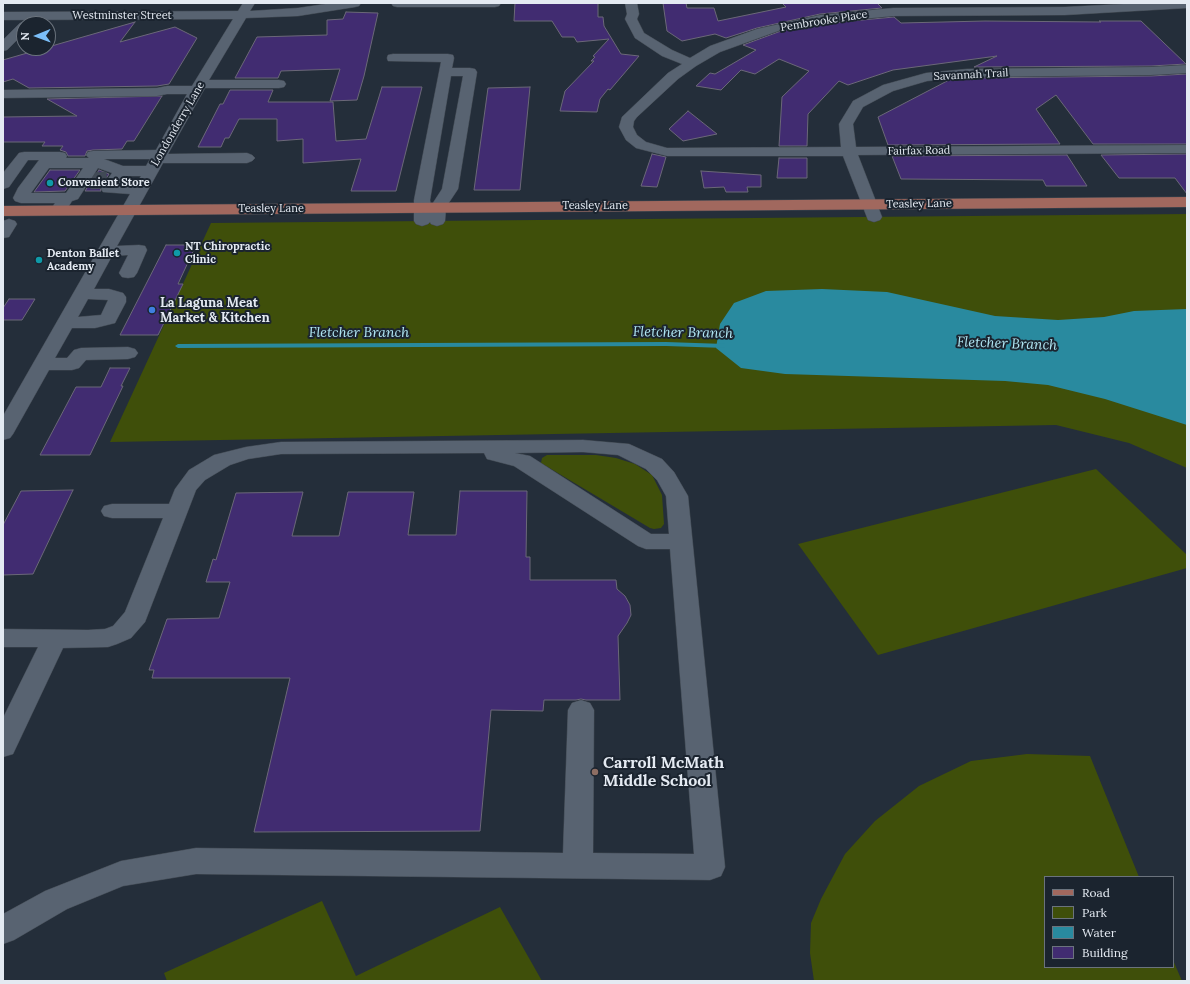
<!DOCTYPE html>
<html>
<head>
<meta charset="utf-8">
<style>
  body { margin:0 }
  #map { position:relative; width:1190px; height:984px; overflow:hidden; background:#242e3a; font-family:Lora,serif }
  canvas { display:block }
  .frame { position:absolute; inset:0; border:4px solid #e4eaf2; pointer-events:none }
  .legend { position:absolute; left:1044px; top:876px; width:130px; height:92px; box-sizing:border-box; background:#1b242f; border:1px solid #6b737d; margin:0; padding:5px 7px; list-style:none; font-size:12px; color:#e4eaf2 }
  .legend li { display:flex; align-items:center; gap:8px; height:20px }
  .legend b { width:20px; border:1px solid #6b737d }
  .north { position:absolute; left:16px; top:16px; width:40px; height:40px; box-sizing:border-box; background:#1b242f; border:1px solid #6b737d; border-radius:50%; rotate:269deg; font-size:11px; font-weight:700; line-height:16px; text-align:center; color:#e4eaf2 }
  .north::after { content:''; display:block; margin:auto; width:14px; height:18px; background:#7bbef8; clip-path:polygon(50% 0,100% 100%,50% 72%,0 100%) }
</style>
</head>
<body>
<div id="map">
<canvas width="1190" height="984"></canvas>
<div class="frame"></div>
<ul class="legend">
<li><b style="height:5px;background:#a1685e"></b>Road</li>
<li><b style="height:11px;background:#3f4f0a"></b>Park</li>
<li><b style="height:11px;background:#298a9f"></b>Water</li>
<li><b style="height:11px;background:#412c71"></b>Building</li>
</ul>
<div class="north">N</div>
</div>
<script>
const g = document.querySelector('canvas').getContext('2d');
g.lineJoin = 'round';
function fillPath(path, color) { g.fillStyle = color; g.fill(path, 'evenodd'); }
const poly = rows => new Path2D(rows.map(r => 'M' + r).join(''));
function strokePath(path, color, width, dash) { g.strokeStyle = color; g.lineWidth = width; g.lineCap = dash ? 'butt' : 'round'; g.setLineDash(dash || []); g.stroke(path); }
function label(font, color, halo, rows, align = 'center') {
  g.font = font + ' Lora,serif'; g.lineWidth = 4; g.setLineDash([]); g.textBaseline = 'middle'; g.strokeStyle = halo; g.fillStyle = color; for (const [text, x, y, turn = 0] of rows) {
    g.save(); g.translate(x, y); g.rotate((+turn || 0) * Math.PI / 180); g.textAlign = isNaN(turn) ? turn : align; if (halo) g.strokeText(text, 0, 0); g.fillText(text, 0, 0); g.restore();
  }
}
fillPath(poly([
  [1187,214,1187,468,1129,443,1056,425,110,442,211,223],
  [547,455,596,455,616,458,635,464,652,475,662,495,664,524,661,528,654,529,650,528,541,463,542,458],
  [1096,469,1187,555,1187,568,878,655,798,544],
  [1027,754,1090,756,1139,877,1045,877,1045,967,1173,967,1173,960,1182,981,814,981,810,953,811,923,821,899,845,854,875,821,919,786,971,761],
  [322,901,356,976,500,907,542,981,167,981,164,973]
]), '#3f4f0a');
fillPath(poly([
  [822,289,887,292,995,316,1058,320,1104,317,1134,311,1187,309,1187,425,1105,399,1048,385,1005,381,785,374,741,368,716,348,720,324,734,303,766,291]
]), '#298a9f');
fillPath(poly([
  [666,342,725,344,728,346,725,348,666,346,178,348,175,346,178,344,666,342]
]), '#298a9f');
const building = poly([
  [515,3,598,3,598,17,603,17,604,26,621,54,639,56,610,90,608,89,600,99,597,112,560,111,565,91,594,61,591,61,595,57,593,56,609,39,577,42,574,37,562,37,552,21,514,21,515,3],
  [663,3,686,3,687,8,714,8,718,21,786,7,782,3,877,3,882,8,820,14,757,28,726,38,715,34,682,41,667,31,663,3],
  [346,12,378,13,364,76,357,100,330,101,340,69,281,71,278,78,235,78,257,37,327,35,327,20,343,19,346,12],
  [894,17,901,23,985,21,1101,22,1099,21,1141,21,1186,64,1151,66,974,67,997,56,893,70,848,85,839,81,808,114,807,146,779,146,782,97,809,71,779,59,755,74,741,70,721,90,696,86,710,73,715,74,756,50,743,45,781,31,820,24,894,17],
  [135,22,120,42,175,27,197,38,169,84,157,86,29,88,13,79,3,82,3,60,135,22],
  [1187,74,1187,144,1093,144,1056,95,1036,109,1060,144,888,145,878,117,949,80,967,78,1151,76,1187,74],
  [382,87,422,87,396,191,351,191,361,159,303,163,303,139,277,141,277,119,239,119,229,138,225,138,221,147,198,147,220,104,223,104,230,90,273,90,268,102,333,102,336,141,366,139,382,87],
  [530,87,520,190,474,190,488,88,530,87],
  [162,96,134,141,127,141,122,149,93,150,87,151,85,156,68,156,66,152,60,150,63,146,42,146,45,142,3,142,3,117,77,116,47,99,162,96],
  [688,111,717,134,683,141,669,129,688,111],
  [652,154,666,157,657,187,641,186,652,154],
  [1187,154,1187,194,1175,178,1119,178,1101,155,1187,154],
  [1067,155,1087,186,1046,186,1043,180,901,179,892,156,1067,155],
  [779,158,807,158,807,178,777,178,779,158],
  [50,170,80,170,65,191,34,192,50,170],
  [99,170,109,174,100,188,101,191,85,191,99,170],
  [701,171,761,175,761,187,747,187,748,192,726,192,724,187,704,188,701,171],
  [166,245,196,245,178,284,183,284,158,335,120,335,166,245],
  [9,299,35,299,22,320,3,320,3,308,9,299],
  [110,368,130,368,121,386,123,386,90,455,40,455,76,387,101,387,110,368],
  [73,490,33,574,3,575,3,525,21,491,73,490],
  [460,491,527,491,526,557,530,557,530,580,616,580,617,589,625,596,630,605,631,615,627,623,618,636,620,700,586,700,581,699,576,700,544,700,543,711,491,710,480,831,254,832,290,678,152,678,154,670,149,670,167,619,219,618,230,582,206,582,213,559,216,560,236,493,303,492,292,536,339,536,348,492,414,492,408,535,456,535,460,491]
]);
fillPath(building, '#412c71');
strokePath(building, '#6b6878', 1);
strokePath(poly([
  [90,181,108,180]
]), '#414a56', 17, [17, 8]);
const minor = poly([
  [243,3,255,3,250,11,298,8,332,3,361,3,359,6,355,7,298,16,246,18,209,80,279,80,284,81,286,84,284,87,279,88,205,88,168,154,247,153,252,155,255,158,252,161,247,163,163,163,117,246,139,245,145,246,147,250,137,273,134,277,128,278,122,277,119,273,128,255,112,256,94,289,109,289,123,293,126,297,126,302,117,319,115,323,95,328,72,328,55,358,67,358,74,350,81,348,128,347,135,349,138,353,135,357,128,359,86,360,79,368,72,370,49,370,13,434,10,438,3,440,3,416,130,194,103,192,101,189,112,173,98,168,78,199,72,201,65,212,59,214,53,212,51,209,55,203,21,203,15,201,13,198,18,188,39,160,28,160,9,187,3,189,3,173,19,153,24,152,60,152,65,153,67,156,66,158,89,158,86,155,88,152,93,151,156,150,187,94,167,94,157,96,3,98,3,90,157,88,167,86,192,86,233,19,3,20,3,12,238,11,243,3],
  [104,159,150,159,146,166,123,166,104,159],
  [49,168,83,168,66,193,31,193,49,168],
  [126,176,141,176,136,184,120,184,126,176],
  [88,299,108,300,101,315,78,317,88,299],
  [391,3,501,3,499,6,495,7,397,7,393,6,391,3],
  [625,3,637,3,639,14,637,19,644,33,672,50,690,58,710,46,757,29,820,15,893,8,1065,7,1142,3,1187,3,1187,8,1065,15,893,16,820,23,781,30,720,52,696,66,678,79,637,117,634,121,633,127,637,135,646,142,667,148,841,147,839,124,853,101,883,85,926,73,967,69,1151,67,1187,65,1187,73,1151,75,967,77,927,81,893,91,863,107,853,124,856,147,1187,145,1187,153,858,155,882,217,880,220,874,222,868,220,843,156,667,156,636,148,626,140,619,127,622,117,668,73,682,64,662,56,635,38,625,19,627,14,625,3],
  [24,22,29,24,24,24,24,33,7,50,3,51,3,40,20,23,24,22],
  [393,54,448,54,453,55,454,58,452,68,470,68,475,69,477,72,458,189,446,207,445,221,443,224,437,226,431,224,430,222,428,224,422,226,416,224,414,221,414,200,441,62,388,61,387,58,388,55,393,54],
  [451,76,463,76,442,189,431,206,430,200,451,76],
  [9,219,15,221,17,224,9,237,3,238,3,221,9,219],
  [583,440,629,444,662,459,674,472,688,496,725,867,721,876,710,880,196,874,123,886,67,909,14,940,3,944,3,914,45,891,121,861,196,848,563,853,568,710,572,703,581,700,590,703,594,710,593,853,694,854,670,549,646,549,638,546,514,466,487,459,484,453,281,454,248,459,230,465,205,480,196,490,145,622,131,638,117,644,108,647,63,648,13,754,3,757,3,718,38,647,3,647,3,629,88,630,105,629,113,626,125,612,163,518,112,518,104,516,101,511,104,506,112,504,169,504,175,489,189,470,214,455,246,447,281,442,583,440],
  [583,452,618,455,646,469,657,480,666,496,669,534,651,534,530,456,515,453,583,452]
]);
const major = poly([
  [1187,197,1187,207,3,216,3,206,1187,197]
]);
strokePath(minor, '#414952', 1);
strokePath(major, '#414952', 1);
fillPath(minor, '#586371');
fillPath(major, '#a1685e');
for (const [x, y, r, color] of [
  [50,183,4,"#0f9aa8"],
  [177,253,4,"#0f9aa8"],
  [39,260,4,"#0f9aa8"],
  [152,310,4,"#3f7fe0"],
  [595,772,4,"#8d6e63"]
]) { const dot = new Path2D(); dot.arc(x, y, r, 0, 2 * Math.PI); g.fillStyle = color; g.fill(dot); strokePath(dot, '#1b242f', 1.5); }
label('11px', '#e4eaf2', '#1b242f', [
  ["Westminster Street",122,16],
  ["Pembrooke Place",824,21,-9],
  ["Savannah Trail",971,75,-3],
  ["Londonderry Lane",178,124,-60],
  ["Fairfax Road",919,151,-1],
  ["Teasley Lane",919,204,-1],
  ["Teasley Lane",595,206],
  ["Teasley Lane",271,209]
]);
label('bold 11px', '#e4eaf2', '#1b242f', [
  ["Convenient Store",58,183],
  ["NT Chiropractic",185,247],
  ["Clinic",185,260],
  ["Denton Ballet",47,254],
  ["Academy",47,267]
], 'left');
label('bold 13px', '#e4eaf2', '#1b242f', [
  ["La Laguna Meat",160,303],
  ["Market & Kitchen",160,318]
], 'left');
label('italic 14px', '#b0e6f3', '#1b242f', [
  ["Fletcher Branch",359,333],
  ["Fletcher Branch",683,333,1],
  ["Fletcher Branch",1007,344,2]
]);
label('bold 16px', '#e4eaf2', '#1b242f', [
  ["Carroll McMath",603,763],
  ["Middle School",603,781]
], 'left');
</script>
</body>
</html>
